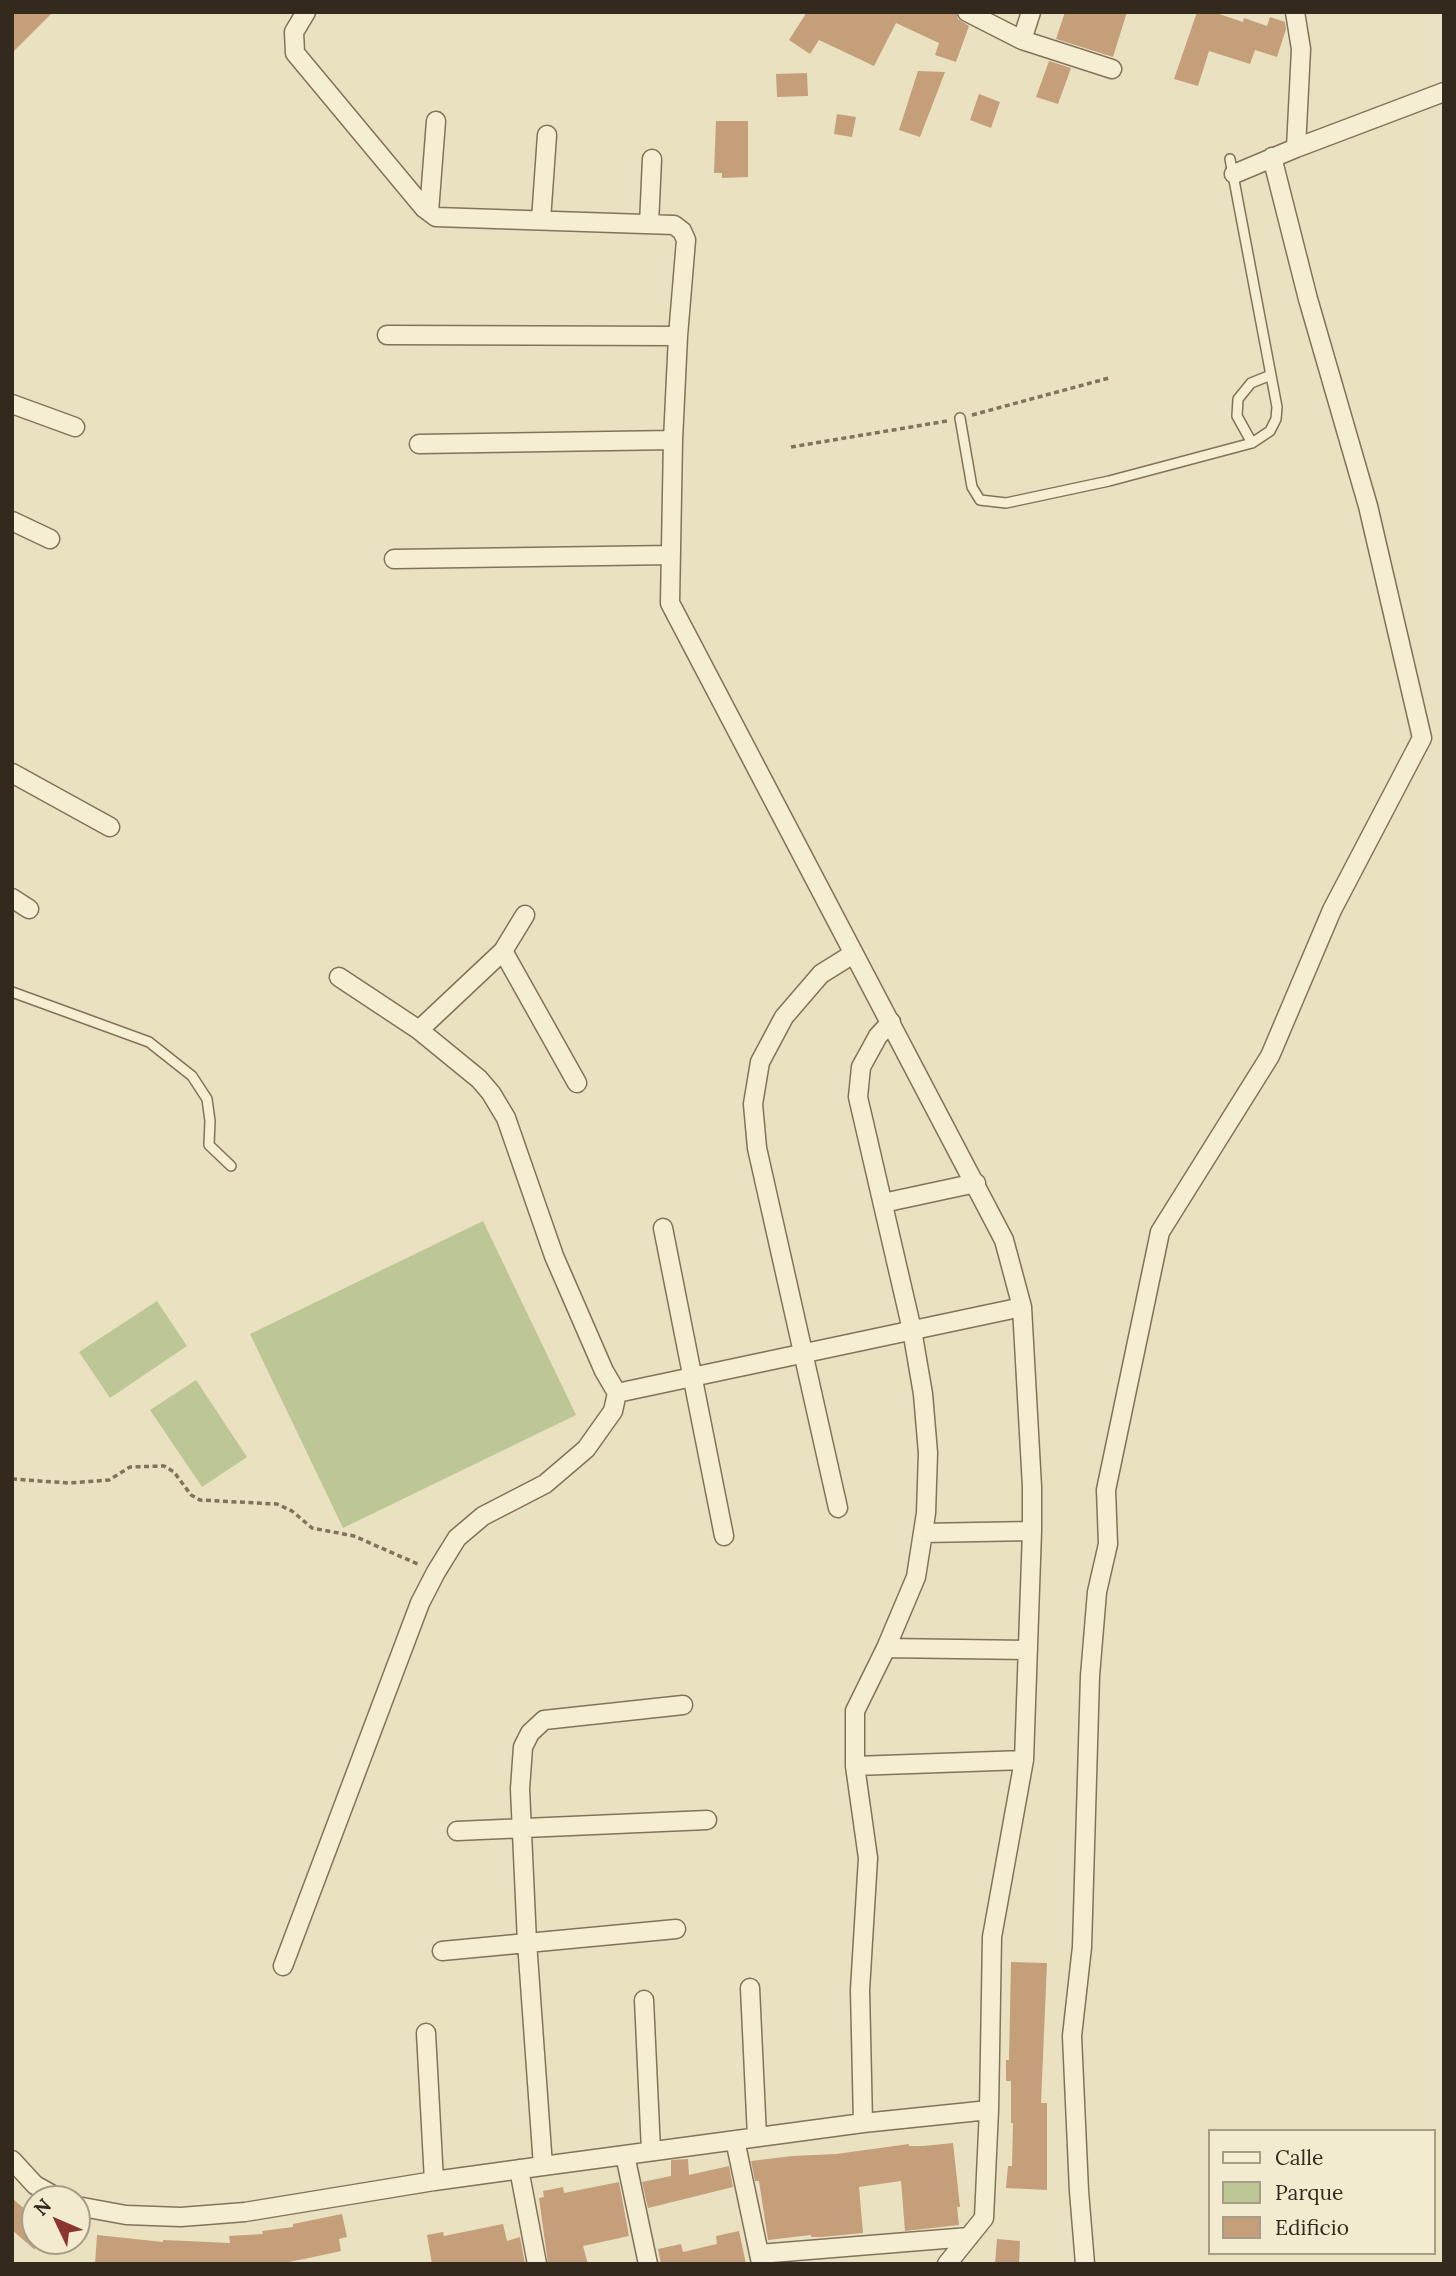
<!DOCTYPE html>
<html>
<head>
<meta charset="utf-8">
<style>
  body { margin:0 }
  #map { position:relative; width:1456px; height:2276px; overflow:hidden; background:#eae1c1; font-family:Lora,serif }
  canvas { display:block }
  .frame { position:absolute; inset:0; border:14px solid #33291d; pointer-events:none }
  .legend { position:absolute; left:1208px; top:2129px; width:228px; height:126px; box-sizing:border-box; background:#f2ebd0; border:2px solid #a69d88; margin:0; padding:9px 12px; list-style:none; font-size:21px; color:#33291d }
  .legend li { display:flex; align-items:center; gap:14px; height:35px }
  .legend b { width:35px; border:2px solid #a69d88 }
  .north { position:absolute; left:21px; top:2185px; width:70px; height:70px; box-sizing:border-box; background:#f2ebd0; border:2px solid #a69d88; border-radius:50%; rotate:314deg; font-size:19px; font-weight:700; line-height:28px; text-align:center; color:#33291d }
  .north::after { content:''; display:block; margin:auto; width:24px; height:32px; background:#8c352f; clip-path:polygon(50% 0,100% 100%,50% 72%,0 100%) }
</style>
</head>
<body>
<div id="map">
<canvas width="1456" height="2276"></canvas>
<div class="frame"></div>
<ul class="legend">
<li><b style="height:9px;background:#f6eed3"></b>Calle</li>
<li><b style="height:19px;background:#bdc796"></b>Parque</li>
<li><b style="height:19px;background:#c59f79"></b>Edificio</li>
</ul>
<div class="north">N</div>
</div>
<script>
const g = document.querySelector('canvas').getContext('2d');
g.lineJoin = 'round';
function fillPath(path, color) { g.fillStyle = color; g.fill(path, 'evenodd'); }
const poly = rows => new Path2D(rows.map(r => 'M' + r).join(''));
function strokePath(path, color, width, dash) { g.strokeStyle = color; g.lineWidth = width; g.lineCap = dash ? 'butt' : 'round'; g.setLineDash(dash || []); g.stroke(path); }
fillPath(poly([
  [483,1221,576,1415,343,1528,250,1334],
  [157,1301,187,1346,110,1398,79,1352],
  [196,1380,247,1457,202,1487,150,1410]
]), '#bdc796');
fillPath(poly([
  [12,12,53,12,12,53],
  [807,12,956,12,958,19,969,26,956,62,935,55,939,43,896,23,874,66,819,40,810,54,789,40],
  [1065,12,1127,12,1113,57,1056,39],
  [1197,12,1213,12,1243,22,1244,18,1267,26,1270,17,1285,22,1286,29,1277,57,1255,50,1250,64,1209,51,1198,86,1174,79],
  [1049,61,1071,68,1058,104,1036,97],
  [918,71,945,72,920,137,899,130],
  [807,73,808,96,777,97,776,74],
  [979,94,1000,102,991,128,970,120],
  [837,114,856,117,852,137,834,134],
  [716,121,748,121,748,177,722,178,722,173,714,173],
  [1011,1962,1047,1963,1041,2103,1047,2103,1047,2190,1006,2188,1008,2166,1012,2166,1013,2123,1011,2123,1011,2081,1006,2081,1006,2060,1009,2060],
  [953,2143,960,2207,957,2207,959,2225,905,2231,901,2181,859,2187,863,2233,822,2237,811,2237,811,2235,768,2240,759,2181,755,2181,751,2161,792,2156,836,2154,909,2144,909,2146,923,2146],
  [688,2159,689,2175,729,2166,733,2187,648,2208,642,2182,671,2176,671,2160],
  [619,2182,629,2236,583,2246,588,2264,548,2264,539,2198,544,2197,543,2191,563,2187,564,2193],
  [12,2198,35,2218,35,2250,12,2230],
  [342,2214,347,2237,339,2239,341,2251,309,2258,279,2264,95,2264,97,2235,163,2242,163,2240,230,2243,229,2236,263,2234,262,2231,293,2227,293,2224],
  [503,2224,507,2241,520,2237,525,2264,432,2264,427,2235,443,2232,444,2236],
  [739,2231,746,2264,661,2264,658,2249,681,2244,683,2252,717,2244,716,2236],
  [997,2239,1020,2241,1019,2264,995,2264]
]), '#c59f79');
const service = poly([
  [960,418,972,487,980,500,1006,503,1109,481,1252,443,1270,431,1276,419,1277,407,1230,159],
  [1252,443,1237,416,1238,399,1251,383,1271,375],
  [12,992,149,1042,192,1076,207,1099,210,1121,209,1145,231,1166]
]);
const minor = poly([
  [306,12,294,32,295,53,424,208,436,217,674,225,682,231,686,240,678,336,673,440,670,603,1004,1240,1022,1307,1032,1487,1032,1531,1024,1760,992,1937,989,2110,984,2218,947,2264],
  [967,12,1022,40,1112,69],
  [1295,12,1301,49,1296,148],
  [1022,40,1031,12],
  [1234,174,1296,148,1444,92],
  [429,212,436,121],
  [541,220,547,135],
  [649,224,652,159],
  [387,335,678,336],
  [12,404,75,427],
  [419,444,673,440],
  [12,521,50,539],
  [394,559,671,555],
  [12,773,110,827],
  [12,898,29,909],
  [503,951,577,1083],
  [419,1030,503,951,525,915],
  [883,1203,976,1183],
  [663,1228,724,1536],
  [617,1393,1022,1307],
  [838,1508,757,1148,753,1104,760,1062,784,1017,821,974,853,954],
  [923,1533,1032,1531],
  [886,1648,1028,1650],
  [855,1766,1024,1760],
  [457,1831,707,1820],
  [442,1951,676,1929],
  [283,1966,420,1603,436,1572,457,1538,483,1516,545,1484,586,1449,613,1411,617,1393,604,1371,554,1256,506,1118,491,1093,479,1079,419,1030,339,977],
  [750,1988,757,2137],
  [644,2000,651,2151],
  [426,2033,434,2181],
  [863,2123,860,1990,868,1858,855,1766,855,1711,886,1648,916,1577,926,1513,928,1453,923,1394,912,1330,858,1097,861,1067,878,1036,891,1022],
  [735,2140,761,2263],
  [625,2155,648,2264],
  [12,2160,35,2185,60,2199],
  [543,2166,527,1942,520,1789,523,1747,530,1733,544,1720,683,1705],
  [519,2169,537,2264],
  [77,2206,126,2215,181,2217,245,2212,434,2181,543,2166,863,2123,989,2110],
  [759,2254,969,2237],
  [1085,2264,1079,2191,1072,2036,1082,1947,1090,1676,1097,1592,1108,1544,1106,1490,1160,1232,1270,1056,1332,910,1422,738,1368,506,1308,299,1272,157]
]);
strokePath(service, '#82725a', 12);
strokePath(minor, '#82725a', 21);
strokePath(poly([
  [972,415,1109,378],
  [791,447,947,421],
  [12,1479,69,1483,109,1480,130,1467,164,1466,174,1472,191,1495,200,1500,277,1504,292,1511,312,1528,354,1536,420,1565]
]), '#82725a', 3.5, [5, 3.5]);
strokePath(service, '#f6eed3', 9);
strokePath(minor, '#f6eed3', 18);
</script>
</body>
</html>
